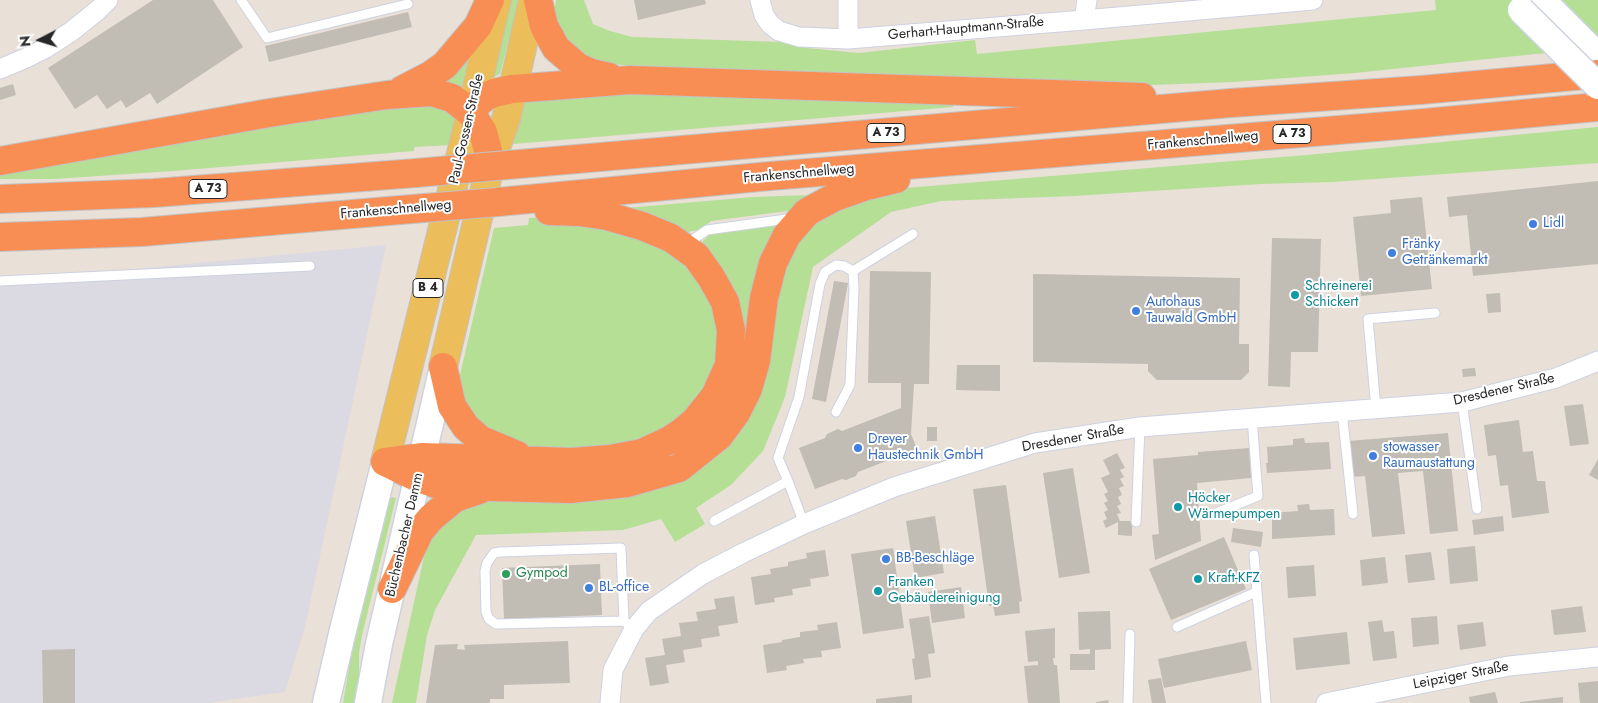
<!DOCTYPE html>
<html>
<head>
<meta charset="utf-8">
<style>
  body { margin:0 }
  #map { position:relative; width:1598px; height:703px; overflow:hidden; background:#e9e0d8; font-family:Jost,sans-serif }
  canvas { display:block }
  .north { position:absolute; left:15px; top:15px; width:50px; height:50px; -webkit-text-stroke:4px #fff; paint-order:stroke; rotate:265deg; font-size:14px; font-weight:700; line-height:20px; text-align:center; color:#272727 }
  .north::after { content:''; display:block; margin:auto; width:18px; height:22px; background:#272727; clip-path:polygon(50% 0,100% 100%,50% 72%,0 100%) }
</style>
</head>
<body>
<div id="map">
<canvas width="1598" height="703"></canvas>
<div class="north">N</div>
</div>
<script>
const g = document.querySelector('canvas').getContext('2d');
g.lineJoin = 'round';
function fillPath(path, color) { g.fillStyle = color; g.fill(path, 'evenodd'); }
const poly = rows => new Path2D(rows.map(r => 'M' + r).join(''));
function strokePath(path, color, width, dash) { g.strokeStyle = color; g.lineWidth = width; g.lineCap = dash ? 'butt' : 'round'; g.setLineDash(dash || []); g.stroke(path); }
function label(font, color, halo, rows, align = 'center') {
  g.font = font + ' Jost,sans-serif'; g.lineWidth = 4; g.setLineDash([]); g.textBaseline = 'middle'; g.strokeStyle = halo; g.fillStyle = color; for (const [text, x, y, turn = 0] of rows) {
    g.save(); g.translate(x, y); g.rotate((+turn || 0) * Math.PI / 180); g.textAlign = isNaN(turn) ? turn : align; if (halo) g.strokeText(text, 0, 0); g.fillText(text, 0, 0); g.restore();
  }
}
fillPath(poly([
  [386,245,305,627,285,692,207,703,0,703,0,282]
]), '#dbd9e1');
fillPath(poly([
  [507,0,519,0,500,74,491,78],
  [556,0,584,0,593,24,610,31,632,37,781,42,807,48,859,53,975,40,977,54,1436,10,1435,0,1598,0,1598,50,1535,54,1355,73,1233,82,1151,85,1012,83,950,77,622,65,603,63,590,59,563,37,554,13],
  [473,49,462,92,440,79],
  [571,92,953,99,953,107,513,144,526,96],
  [429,101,459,117,452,145,414,147,414,151,173,171,54,179,0,179,0,169],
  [1598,127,1598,163,1333,182,1261,184,1074,196,941,201,891,212,813,267,785,397,763,451,731,485,696,508,705,524,675,542,661,519,623,530,476,535,435,610,427,635,416,703,392,703,427,543,431,535,473,501,702,463,785,258,819,215,893,189,1307,155],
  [811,195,795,210,711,221,702,229,679,234,626,208,753,197],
  [545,217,655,238,706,282,722,341,708,392,660,437,599,448,520,446,481,432,457,388,494,228,528,225,529,218],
  [778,223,783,226,748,344,736,368,697,247,712,232],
  [390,497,396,498,362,635,359,653,359,684,357,694,354,703,343,703,356,626,383,514]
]), '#b4df95');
fillPath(poly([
  [153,0,213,0,243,47,157,104,150,93,126,108,121,100,107,109,97,95,75,109,48,68],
  [634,0,705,0,706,4,638,20],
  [408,12,412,27,269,62,265,46],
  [13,84,16,95,0,100,0,88],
  [1598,181,1598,264,1473,276,1467,215,1449,217,1447,197],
  [1422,197,1432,289,1361,296,1353,217,1391,213,1390,200],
  [1272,238,1321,239,1318,352,1291,352,1290,387,1268,386],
  [870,271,931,272,929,384,914,384,911,434,917,449,858,472,856,476,846,480,842,479,815,489,799,448,825,438,827,434,838,429,842,431,901,408,901,383,868,383],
  [1033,274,1240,278,1239,344,1249,344,1249,372,1241,380,1157,380,1148,371,1148,364,1033,362],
  [834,281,848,283,826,402,812,399],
  [1500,293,1501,312,1488,313,1486,294],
  [957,365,1000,365,1000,391,956,390],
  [1475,368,1476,376,1463,377,1462,369],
  [1583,404,1589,444,1570,446,1564,406],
  [1519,420,1523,452,1533,451,1537,481,1545,481,1549,513,1512,518,1508,485,1500,486,1496,455,1488,456,1484,425],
  [927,427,937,427,937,441,927,441],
  [1448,433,1458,531,1430,534,1423,471,1398,473,1405,534,1372,537,1365,476,1351,477,1348,441],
  [1304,438,1305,443,1329,442,1331,469,1267,473,1266,463,1268,463,1267,447,1293,445,1293,439],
  [1249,448,1251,478,1197,483,1201,541,1155,560,1152,535,1159,534,1153,459,1198,455,1198,452],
  [1117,453,1125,468,1120,470,1124,477,1120,479,1124,486,1119,488,1122,495,1118,497,1121,504,1117,506,1121,513,1117,514,1120,521,1132,521,1132,536,1118,535,1118,522,1106,528,1103,521,1107,519,1104,512,1108,510,1104,503,1108,501,1104,494,1108,492,1101,478,1110,474,1103,460],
  [1598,459,1598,480,1589,475],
  [1073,468,1090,573,1059,578,1043,473],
  [1006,485,1022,601,1019,602,1020,613,995,616,993,605,989,606,973,489],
  [1309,504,1310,510,1334,509,1335,535,1272,539,1272,513,1298,511,1297,505],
  [935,516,944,573,915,578,906,521],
  [1503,516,1504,531,1474,535,1472,520],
  [1233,528,1263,532,1261,547,1231,542],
  [1224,537,1246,589,1171,620,1149,569],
  [1475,546,1478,581,1450,584,1447,549],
  [893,548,904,628,863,634,851,554],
  [825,550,829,576,810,579,811,586,792,589,793,595,774,598,775,602,755,605,751,577,771,574,770,569,788,566,788,562,807,558,806,553],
  [1431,552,1435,580,1408,583,1405,555],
  [1385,557,1388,583,1362,586,1360,560],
  [600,564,602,615,504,619,502,568],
  [1314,565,1316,596,1288,598,1286,567],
  [961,587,965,618,932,623,928,592],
  [734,596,738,623,718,626,720,636,701,639,702,647,683,650,685,662,666,665,669,683,650,686,645,658,665,655,662,639,681,636,679,623,698,621,696,612,716,609,714,599],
  [1582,606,1586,632,1554,635,1551,610],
  [1110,611,1111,649,1095,650,1095,670,1070,670,1070,654,1090,654,1090,649,1079,650,1078,612],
  [929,616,935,653,928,654,931,677,915,680,912,659,915,658,909,619],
  [1437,616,1439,644,1413,647,1411,618],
  [1382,620,1384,632,1394,631,1397,658,1373,661,1368,622],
  [837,622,841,648,821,651,822,657,803,659,804,663,786,666,787,670,767,673,763,645,782,642,782,640,800,637,800,632,818,630,817,625],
  [1483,622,1486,646,1460,650,1457,625],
  [1055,628,1055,658,1053,658,1054,665,1057,665,1060,703,1028,703,1024,666,1038,665,1038,661,1028,662,1025,631],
  [1347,632,1350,664,1296,670,1293,638],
  [568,641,570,683,504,685,504,699,490,699,490,703,426,703,435,645,458,644,457,649,465,650,464,645],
  [1246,641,1252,670,1164,688,1158,659],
  [75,649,75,703,43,703,42,650],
  [1161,678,1166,703,1152,703,1148,680],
  [1598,681,1598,703,1580,703,1578,683],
  [1495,692,1498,703,1470,703,1469,697],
  [912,695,912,703,876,703,876,699],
  [1563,697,1563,703,1520,703,1520,702],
  [1108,700,1109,703,1096,703,1096,702]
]), '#c1bcb4');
const service = poly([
  [241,0,267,38,408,4],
  [685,245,707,230,794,218],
  [853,271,913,234],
  [0,281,310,266],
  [1462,402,1477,509],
  [1376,409,1368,319,1435,313],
  [1342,411,1353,514],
  [788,481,778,458,799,397,820,284,825,272,836,265,844,266,853,271,854,289,850,385,836,412],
  [1216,513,1258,496,1252,418],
  [714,521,788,481,804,524],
  [1136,522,1140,427],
  [1254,555,1266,703],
  [624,621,496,624,489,619,486,612,485,571,487,563,494,553,500,552,621,548,624,621,634,629],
  [1177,627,1256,592],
  [1128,703,1130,634]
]);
const minor = poly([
  [760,0,764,15,770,24,779,31,799,37,848,39,1084,20,1087,0],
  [1084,20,1313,0],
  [848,39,848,0],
  [0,69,26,58,46,48,72,31,98,10,108,0],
  [610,703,613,670,634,629,649,611,703,574,743,553,804,524,894,487,1035,443,1140,427,1462,402,1556,378,1598,361],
  [1326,703,1509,666,1598,657]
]);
const secondary = poly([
  [1542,0,1598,56],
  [326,703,343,630,385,462],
  [368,703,379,644,443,367]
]);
const primary = poly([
  [443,367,491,162,506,119,533,0],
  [385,462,471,113,497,0]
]);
const motorway = poly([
  [538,0,544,26,556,48,578,67,591,73,609,77],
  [402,90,431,75,445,65,478,26,490,0],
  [472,108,485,97,494,93,512,89,630,80,1142,97],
  [0,161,269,113,387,95,432,92,452,98,471,113,483,132,491,162],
  [542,162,1231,103,1421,90,1598,74],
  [0,199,154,193,416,173],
  [498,202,770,176,1413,124,1598,107],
  [0,237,142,232,400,210],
  [443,367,452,406,466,427,481,440,517,455],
  [385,462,418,478,436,484,490,487,570,489,627,483,679,468,719,436,736,413,748,389,756,361,764,298,773,263,787,235,807,212,835,197,863,187,896,179],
  [385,462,423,457,572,462,610,459,642,453,670,440,682,432,695,421,715,396,729,365,731,330,725,302,711,277,696,256,671,238,642,226,607,216,579,212,549,211],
  [392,589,420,531,431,518,455,498,479,490]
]);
strokePath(service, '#cdd2e0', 11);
strokePath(minor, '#cdd2e0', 21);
strokePath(secondary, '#cdd2e0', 29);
strokePath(primary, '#c3c3c3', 30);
strokePath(motorway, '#c3c3c3', 30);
strokePath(service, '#fff', 9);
strokePath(minor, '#fff', 19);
strokePath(secondary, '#fff', 26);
strokePath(primary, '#ebbe5b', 28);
strokePath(motorway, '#f88e54', 28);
const secondaryBridge = poly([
  [1521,10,1598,86]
]);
const motorwayBridge = poly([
  [416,173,542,162],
  [400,210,498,202]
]);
strokePath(secondaryBridge, '#cdd2e0', 29, []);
strokePath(motorwayBridge, '#c3c3c3', 30, []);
strokePath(secondaryBridge, '#fff', 26);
strokePath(motorwayBridge, '#f88e54', 28);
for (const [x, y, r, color] of [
  [1533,224,5,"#3f7fe0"],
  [1392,253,5,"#3f7fe0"],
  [1295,295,5,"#0f9aa8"],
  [1136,311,5,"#3f7fe0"],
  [858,448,5,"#3f7fe0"],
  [1373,456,5,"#3f7fe0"],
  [1178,507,5,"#0f9aa8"],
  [886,559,5,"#3f7fe0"],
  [506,574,5,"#2e9e5b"],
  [1198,579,5,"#0f9aa8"],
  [589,588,5,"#3f7fe0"],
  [878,591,5,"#0f9aa8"]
]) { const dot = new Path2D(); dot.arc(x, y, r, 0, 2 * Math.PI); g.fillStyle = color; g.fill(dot); strokePath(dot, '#fff', 2); }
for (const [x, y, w] of [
  [886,133,38],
  [1292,134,38],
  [208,189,38],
  [428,288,30]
]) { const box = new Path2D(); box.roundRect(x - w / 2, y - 9.5, w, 19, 4); g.fillStyle = '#fff'; g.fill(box); strokePath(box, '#272727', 1); }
label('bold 12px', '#272727', null, [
  ["A 73",886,133],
  ["A 73",1292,134],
  ["A 73",208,189],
  ["B 4",428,288]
]);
label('14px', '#272727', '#fff', [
  ["Gerhart-Hauptmann-Straße",966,29,-5],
  ["Paul-Gossen-Straße",467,129,-77],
  ["Frankenschnellweg",1203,141,-5],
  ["Frankenschnellweg",799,174,-5],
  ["Frankenschnellweg",396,210,-5],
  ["Dresdener Straße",1504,390,-13],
  ["Dresdener Straße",1073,439,-10],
  ["Büchenbacher Damm",405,535,-77],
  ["Leipziger Straße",1461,676,-11]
]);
label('14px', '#366cbe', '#fff', [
  ["Lidl",1543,224],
  ["Fränky",1402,245],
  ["Getränkemarkt",1402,261],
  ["Autohaus",1146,303],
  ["Tauwald GmbH",1146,319],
  ["Dreyer",868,440],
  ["Haustechnik GmbH",868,456],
  ["stowasser",1383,448],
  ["Raumaustattung",1383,464],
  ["BB-Beschläge",896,559],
  ["BL-office",599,588]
], 'left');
label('14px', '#0d838f', '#fff', [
  ["Schreinerei",1305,287],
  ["Schickert",1305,303],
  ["Höcker",1188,499],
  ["Wärmepumpen",1188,515],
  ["Kraft-KFZ",1208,579],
  ["Franken",888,583],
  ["Gebäudereinigung",888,599]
], 'left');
label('14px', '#27864d', '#fff', [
  ["Gympod",516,574]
], 'left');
</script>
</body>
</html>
